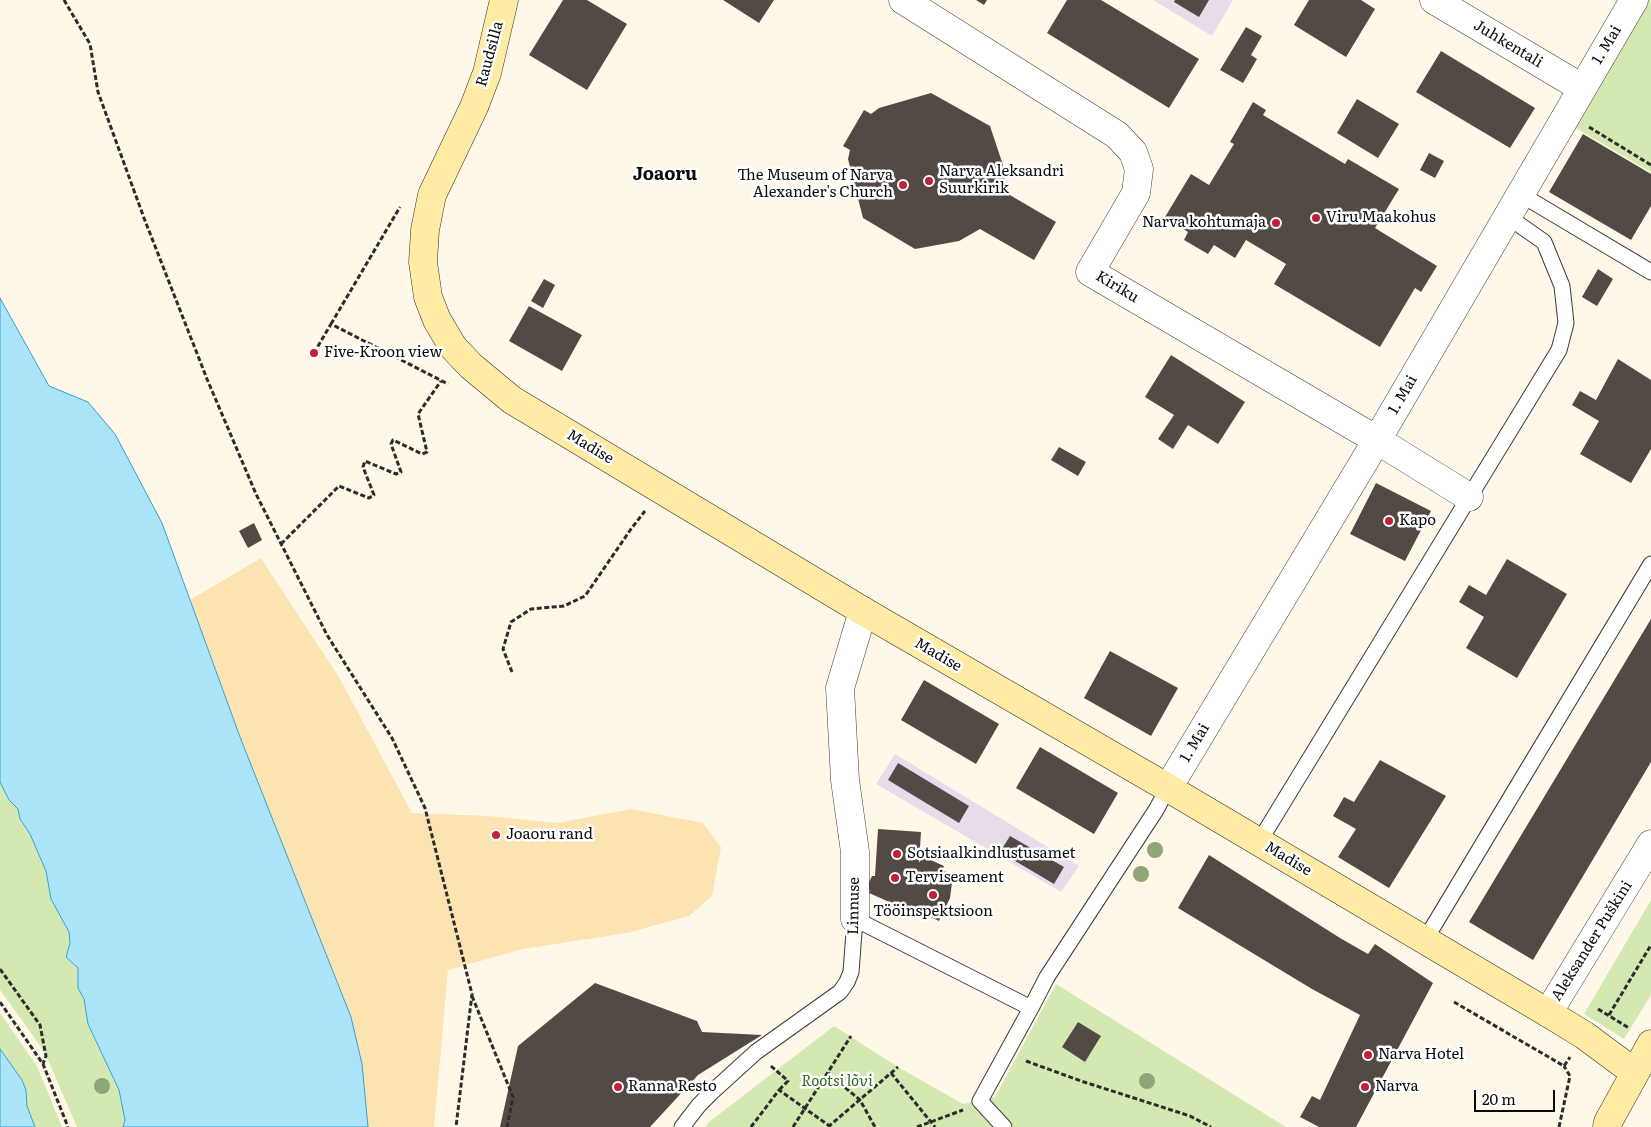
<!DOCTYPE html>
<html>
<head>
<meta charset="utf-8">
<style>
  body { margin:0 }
  #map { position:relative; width:1651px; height:1127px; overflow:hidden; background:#fff8e8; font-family:Literata,serif }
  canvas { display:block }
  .scale { position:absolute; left:1474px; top:1090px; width:81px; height:22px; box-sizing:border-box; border:2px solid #0a0a0a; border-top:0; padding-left:6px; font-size:15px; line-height:18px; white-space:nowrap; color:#0a0a0a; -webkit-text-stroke:4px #fff; paint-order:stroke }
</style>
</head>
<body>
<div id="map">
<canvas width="1651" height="1127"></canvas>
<div class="scale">20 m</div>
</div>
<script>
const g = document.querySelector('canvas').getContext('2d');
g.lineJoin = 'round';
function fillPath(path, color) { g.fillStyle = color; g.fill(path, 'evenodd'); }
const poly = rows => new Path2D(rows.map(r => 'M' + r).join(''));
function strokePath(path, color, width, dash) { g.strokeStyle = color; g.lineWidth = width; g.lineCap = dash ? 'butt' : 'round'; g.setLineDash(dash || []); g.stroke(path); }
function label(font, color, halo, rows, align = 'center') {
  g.font = font + ' Literata,serif'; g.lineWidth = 5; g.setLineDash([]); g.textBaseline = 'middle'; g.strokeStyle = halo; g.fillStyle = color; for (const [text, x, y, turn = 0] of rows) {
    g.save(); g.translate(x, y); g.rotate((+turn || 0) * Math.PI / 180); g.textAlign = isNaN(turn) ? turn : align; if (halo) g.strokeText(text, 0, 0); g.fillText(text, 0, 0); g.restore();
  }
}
fillPath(poly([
  [1153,0,1233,0,1212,36],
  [895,754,1079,866,1061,892,876,784]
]), '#e7ddea');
fillPath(poly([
  [1640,0,1651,0,1651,172,1567,123],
  [0,782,9,800,18,809,20,819,30,834,46,871,51,899,69,932,70,943,66,957,78,968,78,988,84,999,88,1024,119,1090,125,1120,123,1127,77,1127,48,1060,39,1044,0,990],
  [1651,900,1651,995,1624,1039,1584,1014],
  [1056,984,1286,1127,705,1127,709,1122,834,1026,898,1067,963,1104,995,1097],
  [0,1013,37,1066,62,1127,35,1127,27,1106,26,1090,22,1080,0,1049]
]), '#d4e9b1');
fillPath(poly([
  [261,558,340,679,412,813,489,816,557,823,631,809,703,823,721,847,712,896,689,916,627,933,523,949,448,970,434,1127,368,1127,362,1064,351,1017,240,737,190,600]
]), '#fce4b2');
const water = poly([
  [0,298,49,386,88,402,115,434,162,523,240,737,351,1017,362,1064,368,1127,123,1127,125,1120,119,1090,88,1024,84,999,78,988,78,968,66,957,70,943,69,932,51,899,46,871,30,834,20,819,18,809,9,800,0,782,0,298],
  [0,1049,22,1080,26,1090,27,1106,35,1127,0,1127,0,1049]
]);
fillPath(water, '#abe3f8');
strokePath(water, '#30a2d1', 1);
fillPath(poly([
  [563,0,587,0,627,24,587,90,529,55],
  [723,0,774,0,759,23],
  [976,0,987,0,984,5],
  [1067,0,1101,0,1199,59,1169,108,1047,33],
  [1175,0,1209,0,1199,17,1174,2],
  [1309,0,1361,0,1375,9,1346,57,1294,25],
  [1246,27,1262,36,1251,55,1257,59,1243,83,1220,70],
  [1441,51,1535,108,1510,148,1416,92],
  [931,93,990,126,1005,171,1003,191,1056,222,1034,260,980,229,959,241,915,249,863,218,848,159,850,150,843,146,864,110,871,114,879,108],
  [1357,99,1399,124,1378,158,1337,133],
  [1253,102,1266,110,1263,115,1345,164,1348,159,1399,189,1375,228,1437,266,1421,292,1415,288,1380,347,1274,284,1286,264,1246,240,1235,258,1214,245,1208,254,1184,240,1188,232,1165,217,1191,174,1209,185,1234,144,1230,142],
  [1583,134,1651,174,1651,206,1631,240,1549,192],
  [1429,153,1444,161,1435,178,1420,170],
  [1598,269,1613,279,1597,306,1582,297],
  [544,279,555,285,543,308,531,301],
  [529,306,582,335,562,371,509,341],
  [1171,355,1245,402,1218,444,1188,425,1173,449,1158,439,1174,415,1145,397],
  [1618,359,1651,380,1651,449,1631,483,1580,454,1599,421,1572,405,1580,391,1596,400],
  [1059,447,1086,462,1078,476,1051,460],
  [1376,483,1431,511,1405,561,1350,534],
  [254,523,262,540,248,548,239,531],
  [1507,559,1567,594,1517,678,1466,648,1484,617,1459,602,1469,585,1486,595],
  [1651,619,1651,762,1533,960,1469,922],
  [1110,651,1178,688,1151,736,1084,698],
  [924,680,999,724,976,764,901,720],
  [1040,747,1118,793,1094,834,1016,788],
  [1380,760,1446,796,1389,888,1338,857,1356,829,1333,816,1344,797,1354,802],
  [898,763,969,806,959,823,888,780],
  [878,829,921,832,919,863,922,856,944,866,942,870,953,875,950,898,939,921,925,914,923,917,869,893,870,890,866,889,872,876,875,876],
  [1010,836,1064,867,1054,884,1000,852],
  [1209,855,1340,938,1368,954,1375,944,1433,983,1356,1127,1319,1127,1300,1117,1312,1096,1320,1100,1360,1015,1312,989,1178,908],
  [595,983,697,1021,702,1032,762,1035,698,1075,650,1127,500,1127,518,1046],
  [1078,1022,1101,1036,1085,1062,1062,1047]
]), '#534a46');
const lane = poly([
  [1520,194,1651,272],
  [1259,842,1559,350,1566,323,1562,286,1544,242,1507,216],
  [1425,940,1651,564],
  [682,1127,699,1105,712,1092,756,1052,840,992,847,982,851,972,855,919,1031,1008,1047,977,1156,810,1168,788],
  [1004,1127,980,1101,1031,1008]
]);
const street = poly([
  [903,0,1117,135,1133,152,1139,169,1136,193,1090,272,1377,440,1469,497],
  [1434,0,1582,88],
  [1168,788,1377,440,1634,0],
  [855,919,855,852,845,780,840,688,863,611],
  [1548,1013,1651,844]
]);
const secondary = poly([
  [504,0,487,73,474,107,432,195,425,230,423,262,428,297,437,320,453,347,471,366,512,400,863,611,1168,788,1548,1013,1584,1035,1634,1072],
  [1607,1127,1608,1122,1651,1044]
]);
strokePath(lane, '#3d3d3d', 17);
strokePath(street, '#3d3d3d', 29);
strokePath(secondary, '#2c2c2c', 29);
strokePath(poly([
  [64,0,90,44,98,92,144,218,207,379,256,494,327,635,392,738,425,808,472,994,456,1127],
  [1589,127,1651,165],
  [331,324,400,207],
  [314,353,331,324,448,384],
  [281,544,339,486,369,498,374,495,363,467,365,461,396,474,401,472,391,444,393,440,422,454,427,452,418,414,441,381],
  [512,672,503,649,511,622,531,609,564,606,585,596,631,529,645,511],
  [0,969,40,1025,46,1056,43,1064],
  [472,996,513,1097,507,1127],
  [0,1002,43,1064,68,1127],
  [1454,1002,1564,1066,1570,1057],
  [1598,1009,1629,1028],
  [1609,1015,1651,945],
  [1026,1061,1081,1081,1190,1116,1211,1127],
  [771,1066,788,1081,779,1090],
  [828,1073,860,1100,875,1127],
  [891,1073,935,1127],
  [751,1127,779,1090,831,1127],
  [793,1127,851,1036],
  [828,1127,898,1067],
  [917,1127,963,1110],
  [1559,1127,1570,1076,1564,1066]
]), '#2c2c2c', 3, [5, 2.5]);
strokePath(lane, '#fff', 15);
strokePath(street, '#fff', 28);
strokePath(secondary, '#ffeba3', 28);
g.fillStyle = '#8ea677';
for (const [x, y] of [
  [1155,850],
  [1141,874],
  [1147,1081],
  [102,1086]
]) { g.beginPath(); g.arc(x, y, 8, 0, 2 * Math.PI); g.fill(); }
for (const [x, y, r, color] of [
  [929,181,5,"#bd2038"],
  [903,185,5,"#bd2038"],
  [1316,218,5,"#bd2038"],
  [1276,223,5,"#bd2038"],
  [314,353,5,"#bd2038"],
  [1389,521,5,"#bd2038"],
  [496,835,5,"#bd2038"],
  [897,854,5,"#bd2038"],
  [895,878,5,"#bd2038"],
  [933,895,5,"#bd2038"],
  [1368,1055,5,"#bd2038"],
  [618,1087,5,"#bd2038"],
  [1365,1087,5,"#bd2038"]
]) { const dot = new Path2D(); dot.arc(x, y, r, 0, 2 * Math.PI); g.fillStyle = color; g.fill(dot); strokePath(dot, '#fff', 2); }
label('15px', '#0a0a0a', '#fff', [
  ["Juhkentali",1508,44,31],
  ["1. Mai",1607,45,-59],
  ["Raudsilla",490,54,-75],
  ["Kiriku",1117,287,31],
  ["1. Mai",1403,395,-60],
  ["Madise",590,447,31],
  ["Madise",938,655,30],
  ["1. Mai",1195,743,-59],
  ["Madise",1288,859,31],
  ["Linnuse",854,906,-89],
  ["Aleksander Puškini",1592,941,-58]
]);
label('15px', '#0a0a0a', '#fff', [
  ["Narva Aleksandri",939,172],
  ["Suurkirik",939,189],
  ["The Museum of Narva",893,176,"right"],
  ["Alexander's Church",893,193,"right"],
  ["Viru Maakohus",1326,218],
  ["Narva kohtumaja",1266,223,"right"],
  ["Five-Kroon view",324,353],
  ["Kapo",1399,521],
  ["Joaoru rand",506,835],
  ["Sotsiaalkindlustusamet",907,854],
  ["Terviseament",905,878],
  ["Tööinspektsioon",933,912,"center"],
  ["Narva Hotel",1378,1055],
  ["Ranna Resto",628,1087],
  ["Narva",1375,1087]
], 'left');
label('italic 15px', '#31631a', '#fff', [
  ["Rootsi lõvi",837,1082]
]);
label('bold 18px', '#0a0a0a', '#fff', [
  ["Joaoru",665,175]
]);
</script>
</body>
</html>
